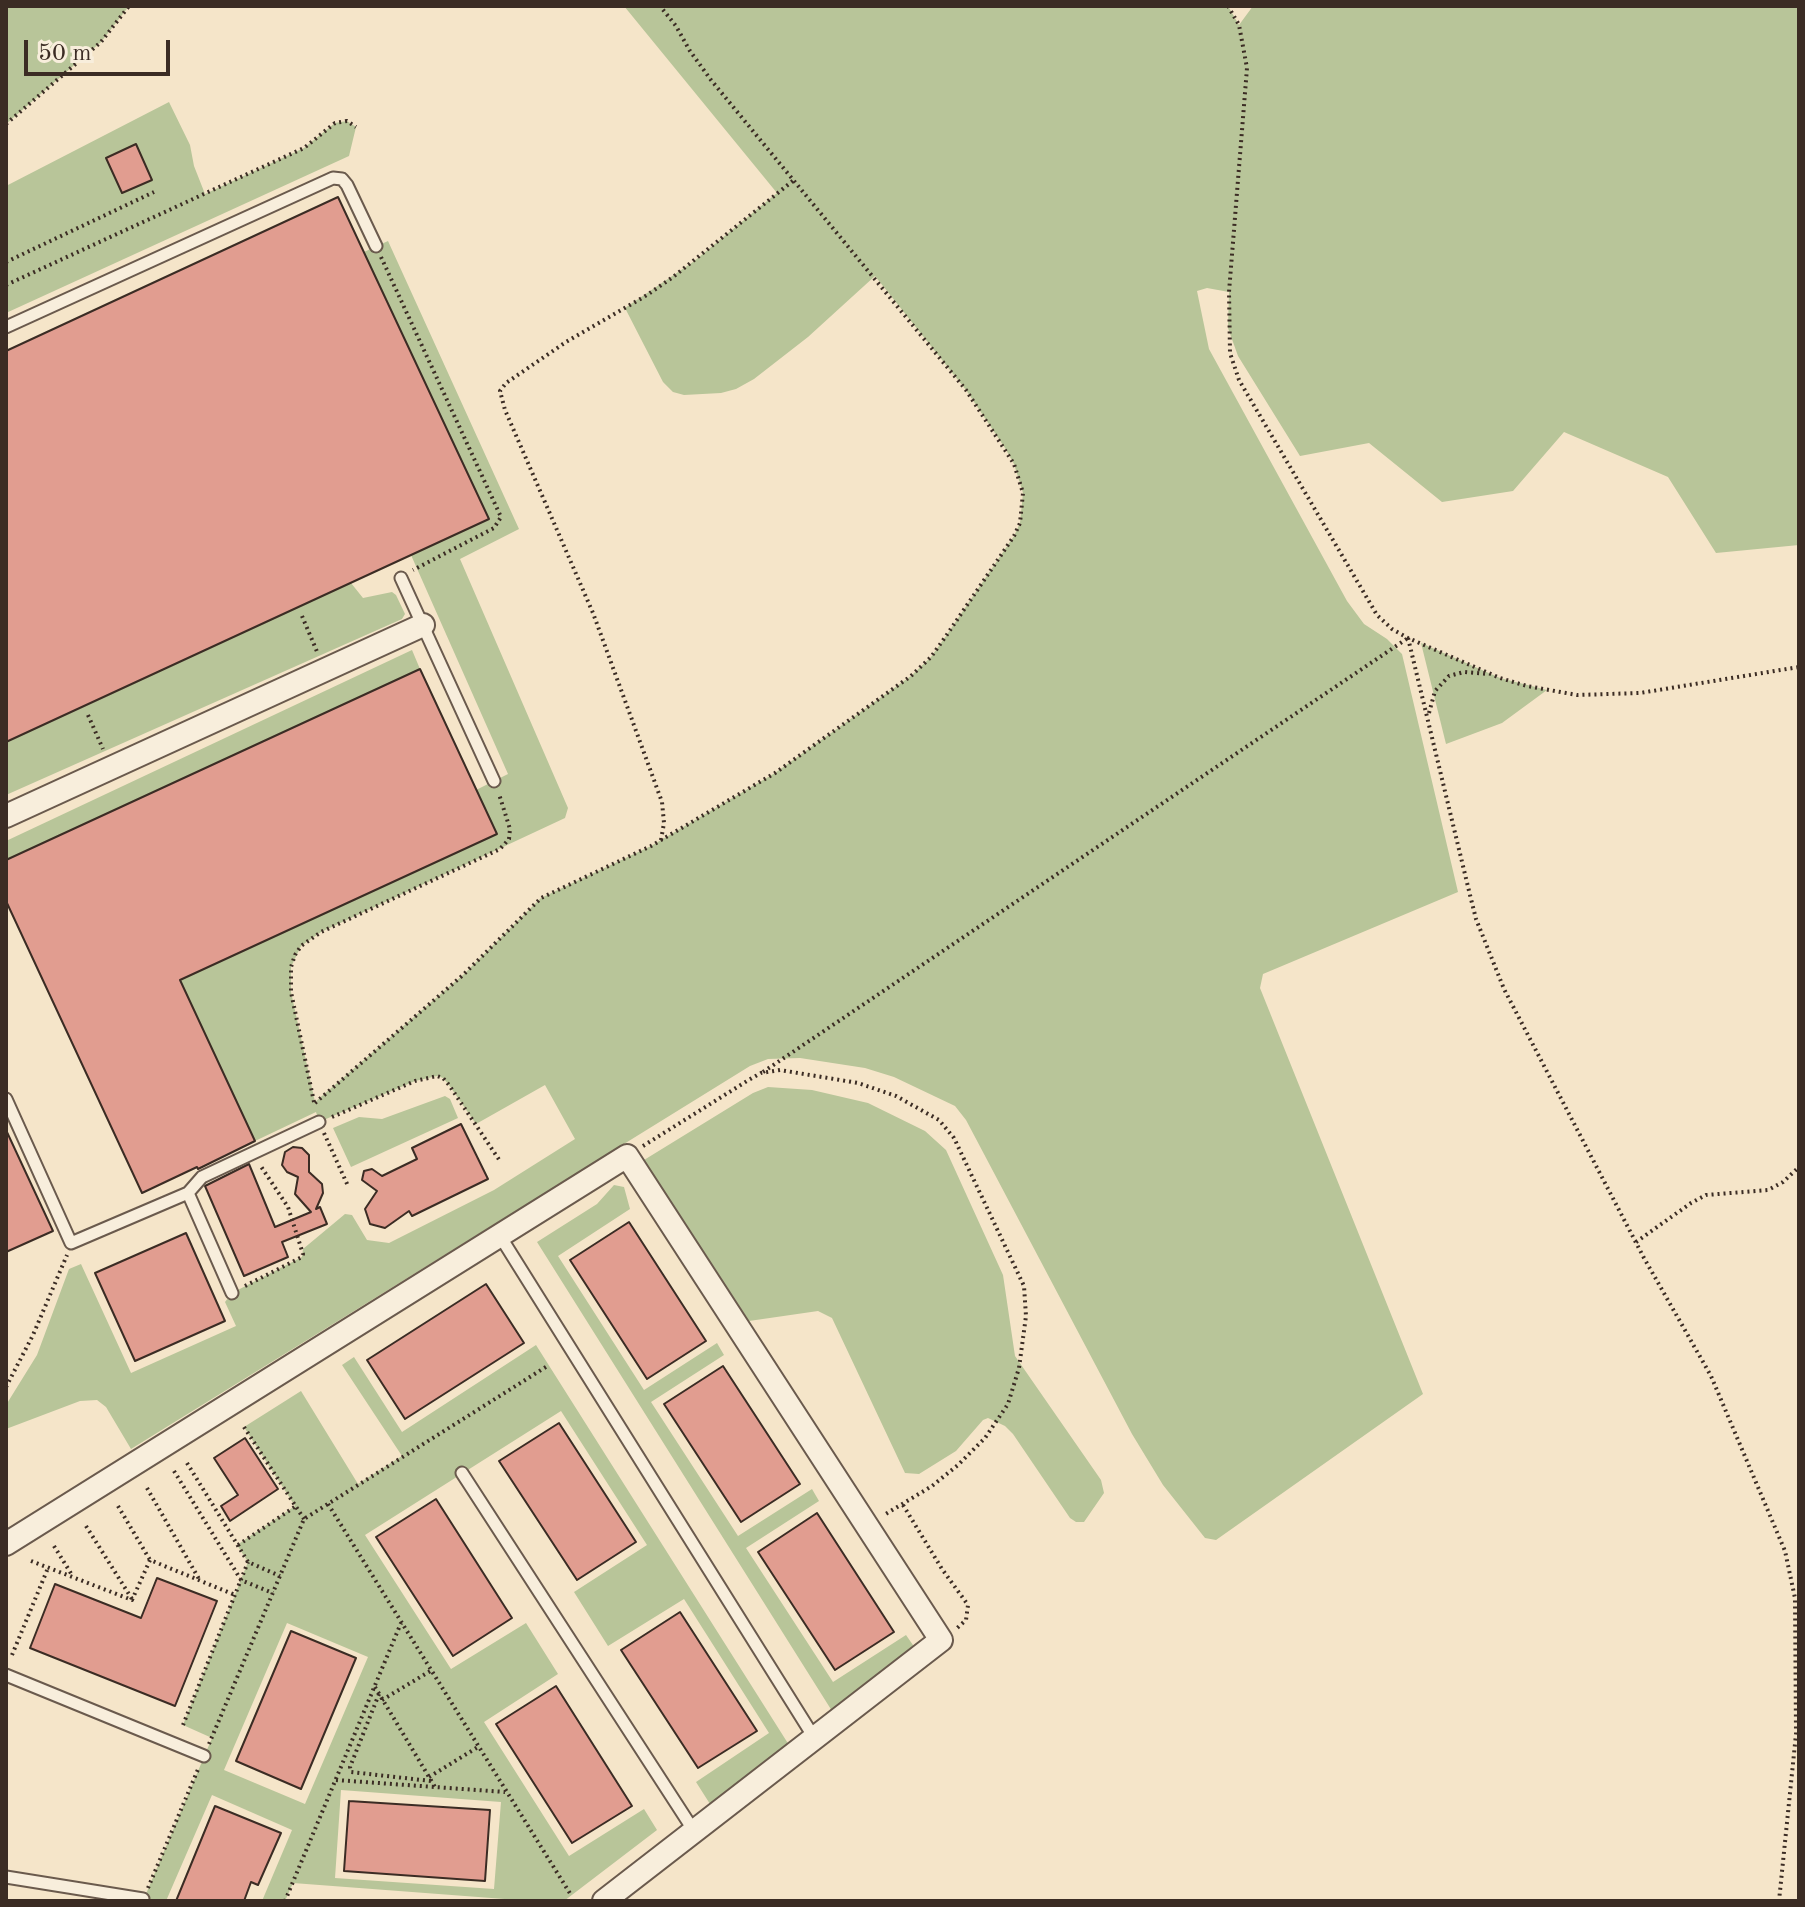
<!DOCTYPE html>
<html>
<head>
<meta charset="utf-8">
<style>
  body { margin:0 }
  #map { position:relative; width:1805px; height:1907px; overflow:hidden; background:#f5e5c9; font-family:"Old Standard TT",serif }
  canvas { display:block }
  .frame { position:absolute; inset:0; border:8px solid #3b2c24; pointer-events:none }
  .scale { position:absolute; left:24px; top:40px; width:146px; height:36px; box-sizing:border-box; border:4px solid #3b2c24; border-top:0; padding-left:10px; font-size:24px; line-height:28px; white-space:nowrap; color:#3b2c24; -webkit-text-stroke:6px #f8eedc; paint-order:stroke }
</style>
</head>
<body>
<div id="map">
<canvas width="1805" height="1907"></canvas>
<div class="frame"></div>
<div class="scale">50 m</div>
</div>
<script>
const g = document.querySelector('canvas').getContext('2d');
g.lineJoin = 'round';
function fillPath(path, color) { g.fillStyle = color; g.fill(path, 'evenodd'); }
const poly = rows => new Path2D(rows.map(r => 'M' + r).join(''));
function strokePath(path, color, width, dash) { g.strokeStyle = color; g.lineWidth = width; g.lineCap = dash ? 'butt' : 'round'; g.setLineDash(dash || []); g.stroke(path); }
fillPath(poly([
  [6,6,129,6,101,42,6,124],
  [624,6,1228,6,1239,25,1253,6,1799,6,1799,545,1716,553,1668,477,1564,432,1513,491,1442,502,1369,443,1300,456,1238,356,1228,328,1229,292,1207,288,1197,291,1209,349,1347,601,1364,624,1387,639,1402,654,1458,892,1263,974,1260,988,1423,1394,1216,1540,1205,1538,1163,1485,1132,1434,966,1120,955,1106,894,1077,865,1068,800,1058,768,1059,750,1066,131,1449,106,1407,97,1400,80,1401,6,1429,6,1405,37,1355,69,1269,81,1264,131,1373,236,1326,225,1302,232,1293,302,1257,303,1249,345,1214,352,1215,367,1240,389,1243,494,1190,575,1139,545,1085,476,1124,449,1085,443,1078,437,1076,415,1081,319,1122,316,1112,255,1141,180,980,497,834,476,790,508,774,411,555,489,519,364,252,388,241,519,529,460,559,568,808,565,818,321,932,301,946,291,967,291,992,315,1102,463,975,541,898,651,846,775,773,911,676,931,657,946,636,1014,536,1020,523,1023,493,1014,464,1005,448,966,390,875,276,808,337,754,379,736,389,721,393,684,395,673,392,663,382,625,308,693,262,777,193],
  [169,102,190,145,194,166,205,194,304,148,335,123,347,121,356,127,349,156,6,313,6,186],
  [6,577,70,713,351,583,363,598,392,592,396,595,405,614,402,619,6,795,6,742,53,720,6,620],
  [1421,643,1500,678,1547,690,1502,723,1446,744],
  [412,650,420,669,6,860,6,841],
  [768,1087,812,1090,868,1103,925,1131,946,1150,1003,1275,1015,1356,1101,1480,1104,1493,1084,1522,1076,1522,1070,1518,1013,1434,1005,1426,988,1418,983,1420,956,1451,919,1474,905,1473,832,1318,818,1311,749,1321,644,1160,753,1093],
  [445,1096,450,1099,458,1118,351,1167,333,1128,359,1117,382,1119],
  [614,1185,624,1187,630,1209,558,1256,644,1390,717,1343,724,1355,651,1402,738,1536,812,1489,819,1501,746,1548,833,1682,906,1635,915,1648,832,1711,537,1242,597,1204],
  [536,1345,789,1745,710,1804,696,1782,769,1733,684,1599,608,1646,574,1592,647,1545,561,1411,365,1535,451,1669,526,1623,558,1674,484,1722,569,1856,644,1809,657,1830,564,1901,531,1901,293,1883,285,1901,262,1901,292,1830,212,1795,166,1901,143,1901,212,1738,183,1725,248,1562,237,1545,295,1506,244,1427,301,1391,358,1484,402,1456,342,1365,354,1357,402,1432],
  [287,1623,368,1657,305,1804,224,1770],
  [341,1790,501,1802,494,1889,335,1878]
]), '#b8c599');
const building = poly([
  [136,144,152,180,122,193,106,158,136,144],
  [338,197,489,519,6,742,6,351,338,197],
  [420,669,497,834,180,980,255,1141,198,1169,197,1167,142,1193,6,901,6,860,420,669],
  [461,1124,488,1179,412,1216,409,1211,385,1228,370,1224,365,1209,377,1191,362,1180,364,1171,372,1169,382,1176,417,1159,412,1148,461,1124],
  [6,1130,53,1231,6,1252,6,1130],
  [293,1147,302,1148,309,1155,309,1172,322,1184,323,1193,316,1209,320,1207,327,1224,282,1242,288,1257,244,1276,205,1186,249,1164,275,1227,311,1212,295,1194,298,1177,287,1172,282,1165,285,1152,293,1147],
  [629,1222,706,1341,647,1379,570,1260,629,1222],
  [186,1233,225,1321,135,1361,95,1273,186,1233],
  [486,1284,524,1343,405,1419,367,1360,486,1284],
  [723,1366,800,1484,741,1522,664,1404,723,1366],
  [559,1423,636,1542,577,1580,499,1461,559,1423],
  [245,1438,278,1489,230,1521,221,1506,238,1495,214,1458,245,1438],
  [436,1499,512,1618,453,1656,376,1537,436,1499],
  [817,1513,894,1632,835,1670,758,1552,817,1513],
  [157,1578,217,1601,175,1706,30,1648,55,1584,141,1618,157,1578],
  [680,1612,757,1731,698,1768,621,1650,680,1612],
  [291,1631,356,1658,301,1789,236,1761,291,1631],
  [556,1686,632,1806,572,1843,496,1724,556,1686],
  [349,1801,490,1810,485,1881,344,1871,349,1801],
  [215,1806,281,1833,258,1885,251,1882,244,1901,176,1901,215,1806]
]);
fillPath(building, '#e19d90');
strokePath(building, '#3b2c24', 2);
const lane = poly([
  [6,327,333,178,342,179,347,185,376,246],
  [401,578,494,781],
  [6,1099,71,1243,188,1193,232,1293],
  [188,1193,202,1177,319,1122],
  [500,1236,815,1739],
  [462,1473,694,1831],
  [6,1675,204,1756],
  [6,1877,143,1899]
]);
const street = poly([
  [6,816,423,625],
  [6,1544,627,1156,941,1640,604,1901]
]);
strokePath(lane, '#6a5a4d', 15);
strokePath(street, '#6a5a4d', 26);
strokePath(poly([
  [1228,6,1239,25,1247,68,1229,292,1230,353,1239,380,1377,615,1392,629,1408,638,1500,678,1527,686,1577,695,1640,693,1799,667],
  [6,124,101,42,129,6],
  [381,257,501,517,494,528,413,570],
  [6,262,154,192],
  [6,285,304,148,335,123,347,121,356,127],
  [302,616,318,654],
  [1408,638,1470,895,1476,919,1504,989,1644,1258,1711,1376,1785,1551,1795,1598,1796,1734,1779,1901],
  [1429,713,1435,691,1449,676,1464,672,1488,674],
  [88,715,103,749],
  [661,840,664,823,662,802,593,613,505,410,500,391,506,383,566,342,647,295,673,277,794,180],
  [763,1072,1408,638],
  [314,1102,291,992,291,967,295,955,301,946,321,932,500,849,509,839,510,829,499,794],
  [315,1103,463,975,541,898,651,846,775,773,911,676,931,657,946,636,1014,536,1020,523,1023,493,1014,464,966,390,711,80,690,51,676,26,660,6],
  [332,1117,415,1081,437,1076,443,1078,449,1085,500,1161],
  [324,1133,348,1186],
  [643,1146,747,1081,761,1073,780,1070,858,1083,896,1096,939,1120,954,1138,1024,1286,1026,1316,1019,1368,1008,1404,985,1438,958,1465,932,1486,884,1515],
  [1636,1242,1691,1203,1706,1195,1768,1190,1783,1182,1799,1167],
  [245,1286,302,1257,303,1254,288,1207,260,1165],
  [6,1387,33,1335,67,1255],
  [244,1427,304,1519],
  [187,1463,248,1562,280,1576],
  [174,1471,241,1580,273,1593],
  [147,1488,199,1579],
  [328,1504,571,1895],
  [903,1505,942,1569,968,1605,966,1620,956,1629],
  [118,1506,150,1560],
  [86,1526,132,1599],
  [238,1545,296,1506],
  [54,1546,72,1575],
  [31,1561,132,1600,150,1560,235,1595],
  [12,1655,48,1568],
  [375,1687,435,1787],
  [379,1694,350,1767,351,1772,431,1781],
  [382,1700,432,1670],
  [183,1725,248,1562],
  [209,1744,304,1519,549,1365],
  [429,1777,478,1747],
  [336,1780,505,1792],
  [148,1888,199,1767],
  [285,1901,401,1623]
]), '#3b2c24', 4, [2, 4]);
strokePath(lane, '#f8eedc', 11);
strokePath(street, '#f8eedc', 22);
</script>
</body>
</html>
